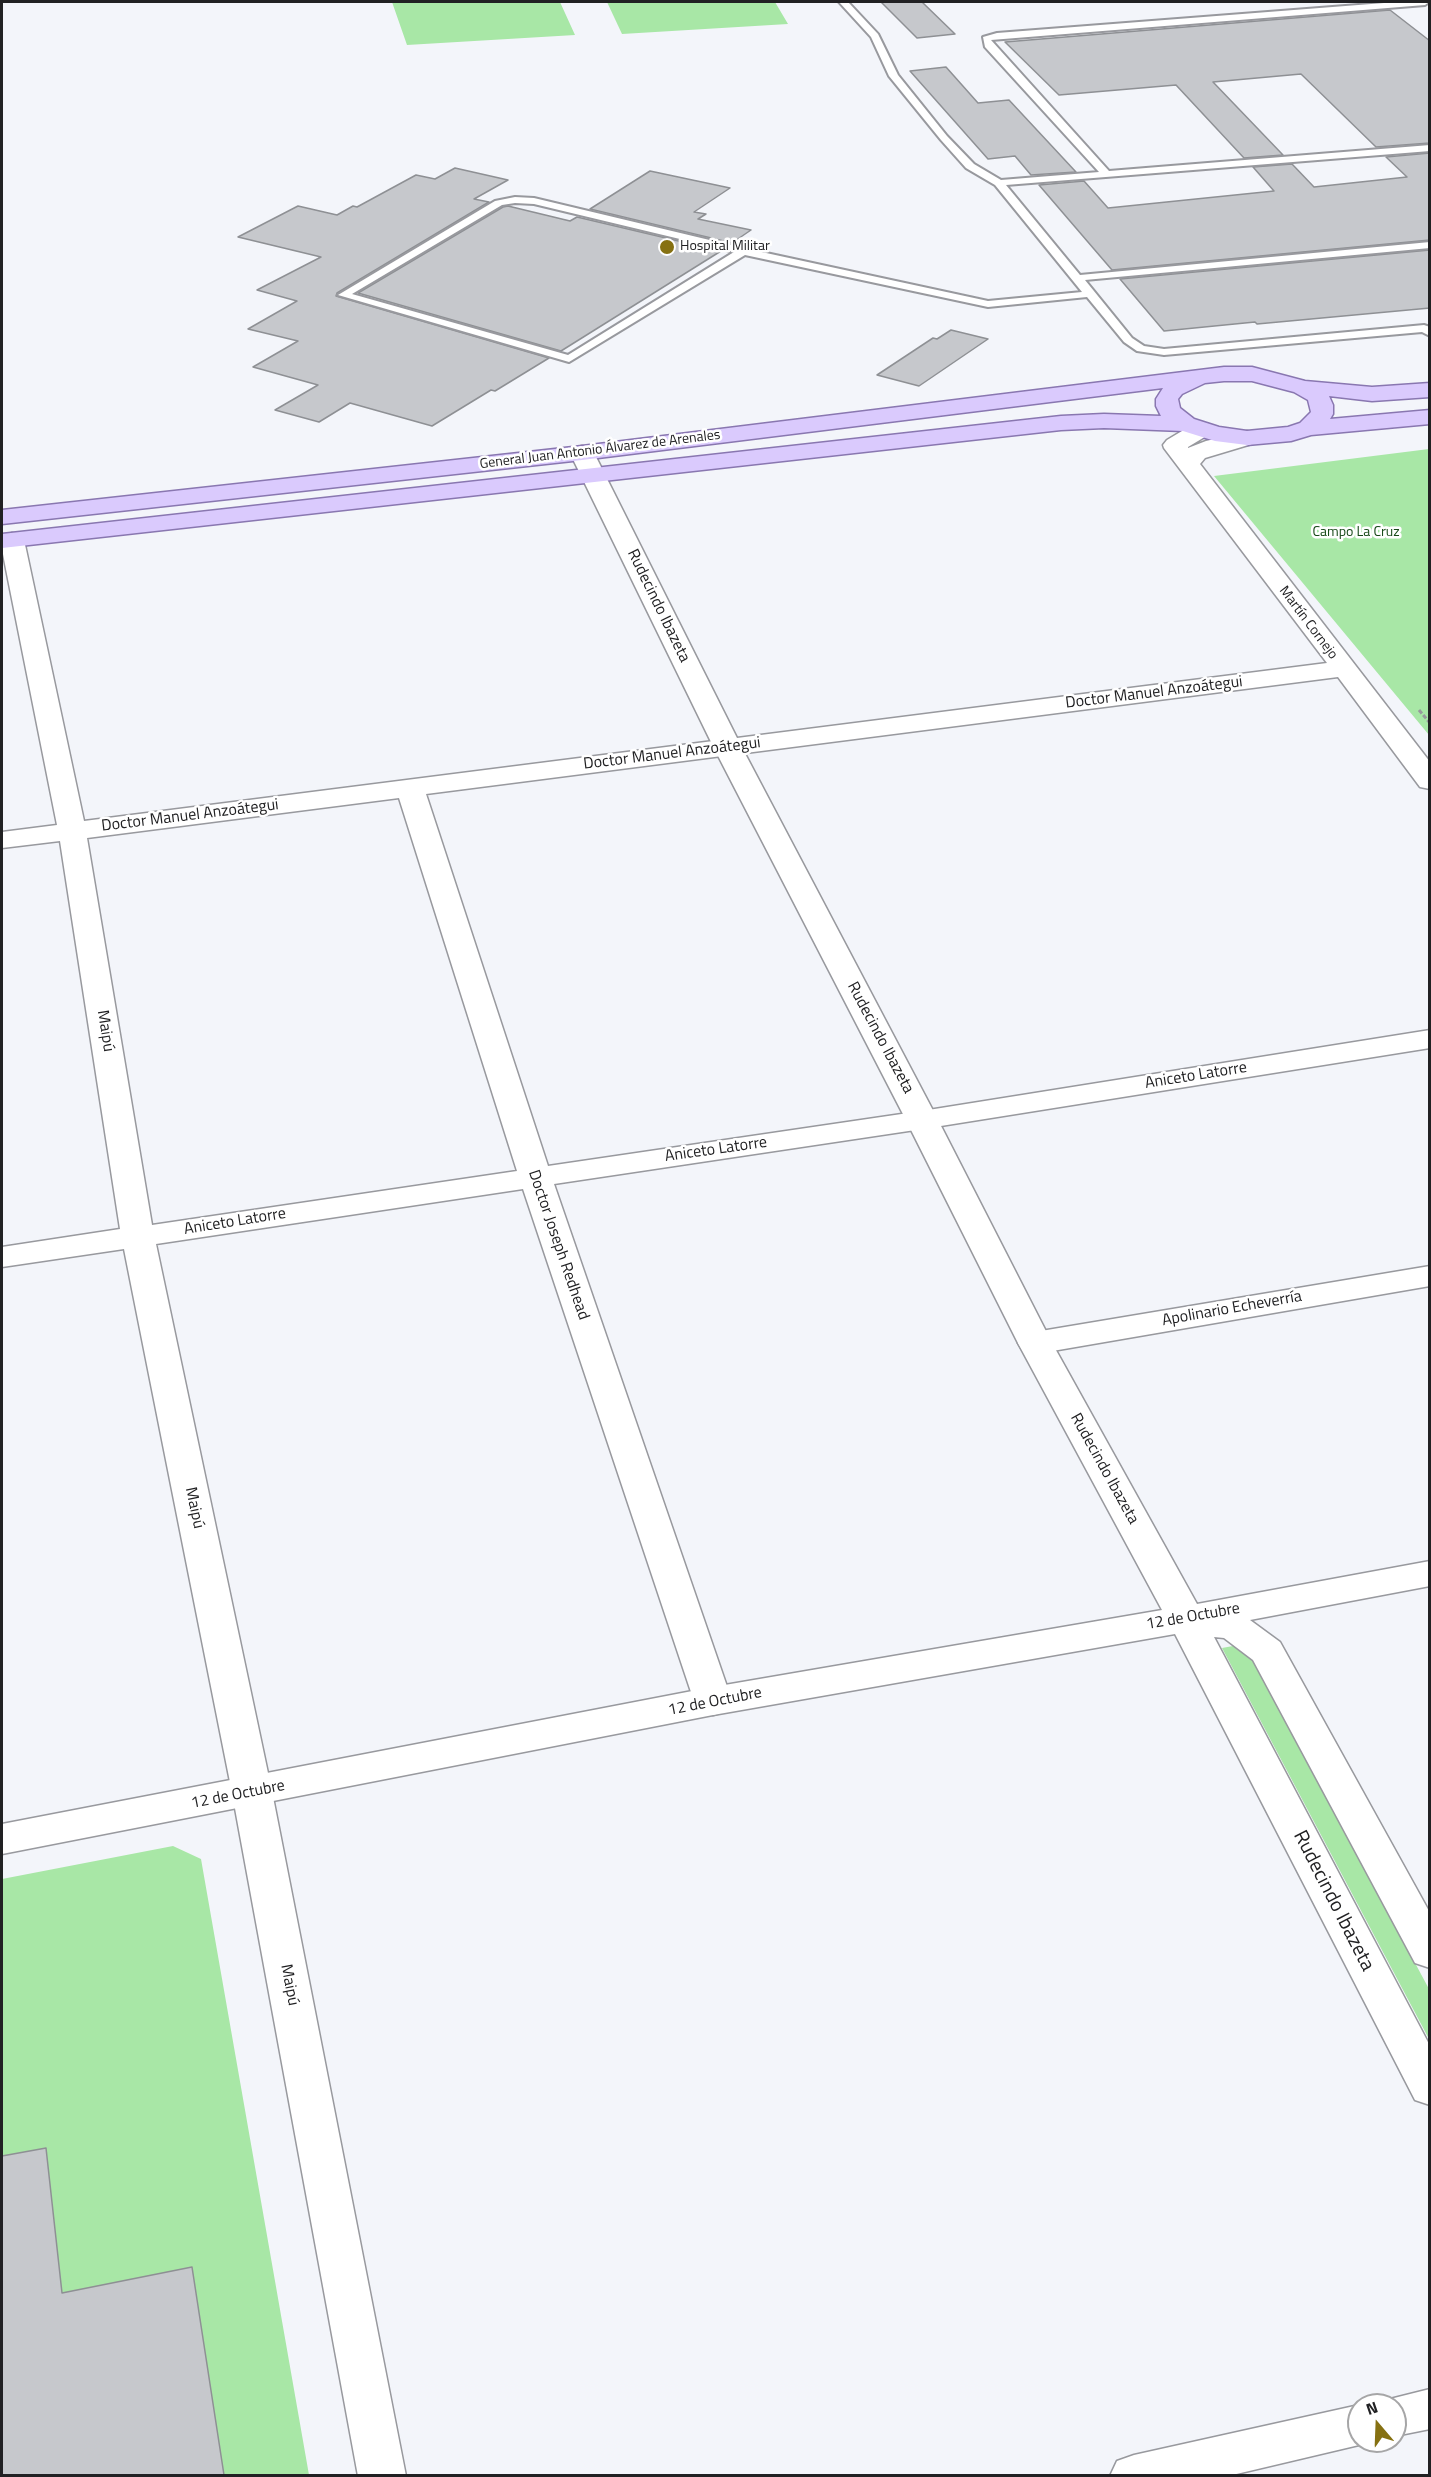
<!DOCTYPE html>
<html>
<head>
<meta charset="utf-8">
<style>
  body { margin:0 }
  #map { position:relative; width:1431px; height:2477px; overflow:hidden; background:#f3f5fa; font-family:"Titillium Web",sans-serif }
  canvas { display:block }
  .frame { position:absolute; inset:0; border:3px solid #212123; pointer-events:none }
  .north { position:absolute; left:1347px; top:2393px; width:60px; height:60px; box-sizing:border-box; background:#fff; border:2px solid #a6a6a7; border-radius:50%; rotate:341deg; font-size:16px; font-weight:700; line-height:24px; text-align:center; color:#212123 }
  .north::after { content:''; display:block; margin:auto; width:21px; height:27px; background:#867112; clip-path:polygon(50% 0,100% 100%,50% 72%,0 100%) }
</style>
</head>
<body>
<div id="map">
<canvas width="1431" height="2477"></canvas>
<div class="frame"></div>
<div class="north">N</div>
</div>
<script>
const g = document.querySelector('canvas').getContext('2d');
g.lineJoin = 'round';
function fillPath(path, color) { g.fillStyle = color; g.fill(path, 'evenodd'); }
const poly = rows => new Path2D(rows.map(r => 'M' + r).join(''));
function strokePath(path, color, width, dash) { g.strokeStyle = color; g.lineWidth = width; g.lineCap = dash ? 'butt' : 'round'; g.setLineDash(dash || []); g.stroke(path); }
function label(font, color, halo, rows, align = 'center') {
  g.font = font + ' "Titillium Web",sans-serif'; g.lineWidth = 5; g.setLineDash([]); g.textBaseline = 'middle'; g.strokeStyle = halo; g.fillStyle = color; for (const [text, x, y, turn = 0] of rows) {
    g.save(); g.translate(x, y); g.rotate((+turn || 0) * Math.PI / 180); g.textAlign = isNaN(turn) ? turn : align; if (halo) g.strokeText(text, 0, 0); g.fillText(text, 0, 0); g.restore();
  }
}
fillPath(poly([
  [392,2,560,2,575,35,407,45],
  [607,2,775,2,788,24,622,34],
  [1429,449,1430,449,1429,735,1214,476],
  [1244,1644,1429,1989,1429,2039,1222,1648],
  [173,1846,201,1859,309,2475,2,2476,2,1879]
]), '#a8e7a6');
const building = poly([
  [881,2,922,2,955,34,917,38,881,2],
  [1390,10,1430,41,1430,143,1376,147,1301,74,1213,82,1283,155,1244,158,1176,85,1059,95,1005,42,1390,10],
  [946,67,978,103,1009,100,1076,172,1031,175,1015,156,988,159,910,71,946,67],
  [1430,153,1430,240,1112,270,1039,185,1084,181,1108,208,1274,191,1253,167,1292,164,1314,187,1407,177,1386,157,1430,153],
  [455,168,508,180,474,199,489,202,337,293,336,296,549,358,495,391,491,390,432,426,350,403,319,422,275,410,318,385,253,367,298,341,248,329,297,301,257,290,321,257,238,237,298,206,337,215,353,206,357,207,416,175,435,179,455,168],
  [650,171,730,188,694,212,706,214,698,219,751,230,732,243,590,209,650,171],
  [508,206,570,221,577,217,721,251,561,351,358,293,503,207,508,206],
  [1430,250,1430,308,1257,324,1255,322,1164,331,1120,279,1430,250],
  [951,330,988,339,919,386,877,375,933,338,937,339,951,330],
  [46,2148,62,2293,192,2267,224,2475,2,2475,2,2156,46,2148]
]);
fillPath(building, '#c6c8cc');
strokePath(building, '#8e9094', 1.5);
const lane = poly([
  [839,2,848,2,878,34,898,75,947,136,974,164,1001,180,1099,172,985,47,983,37,997,33,1397,2,1429,2,1425,5,991,40,1109,171,1430,145,1430,151,1006,185,1080,275,1430,242,1430,248,1085,280,1132,338,1144,346,1164,349,1424,325,1430,327,1430,336,1422,332,1164,355,1137,351,1124,342,1087,297,988,307,745,255,569,362,338,295,495,201,515,197,534,198,743,248,988,301,1082,292,995,185,966,168,941,140,889,76,871,37,839,2],
  [515,203,534,204,734,252,568,355,352,294,502,205,515,203]
]);
const street = poly([
  [1200,423,1208,425,1212,430,1208,435,1188,447,1188,448,1206,441,1247,431,1255,433,1259,438,1255,443,1205,458,1200,464,1430,762,1430,789,1420,787,1338,677,426,794,548,1166,922,1111,1430,1030,1430,1048,922,1129,554,1184,732,1701,727,1711,713,1715,699,1711,694,1701,523,1189,156,1244,272,1792,406,2476,358,2476,232,1792,124,1249,2,1267,2,1247,120,1229,60,841,2,848,2,832,57,825,2,549,2,537,12,533,21,535,24,540,84,821,1327,663,1164,448,1163,445,1167,440,1192,425,1200,423],
  [399,798,517,1171,152,1225,87,838,399,798],
  [1430,1266,1430,1286,1035,1354,1023,1351,1018,1343,1023,1335,1035,1332,1430,1266],
  [1430,2389,1430,2429,1395,2436,1395,2405,1377,2405,1378,2402,1430,2389],
  [1359,2405,1359,2441,1372,2441,1359,2445,1228,2476,1110,2476,1117,2461,1134,2455,1359,2405]
]);
const secondary = poly([
  [582,446,590,448,594,453,741,746,938,1120,1052,1343,1197,1604,1430,1561,1430,1586,1250,1620,1280,1642,1430,1913,1430,1968,1415,1963,1253,1660,1224,1638,1214,1637,1430,2046,1430,2105,1415,2100,1175,1634,713,1715,2,1854,2,1824,713,1687,1162,1610,1018,1343,906,1120,713,746,570,453,574,448,582,446]
]);
const primary = poly([
  [1224,367,1252,367,1305,381,1372,387,1430,383,1430,397,1372,401,1329,396,1333,405,1333,414,1330,419,1430,410,1430,424,1311,435,1291,441,1247,445,1215,441,1183,431,1104,428,1061,430,2,548,2,534,1061,416,1104,414,1161,416,1156,406,1156,399,1163,388,582,460,2,524,2,510,582,446,1224,367],
  [1224,381,1252,381,1294,392,1308,400,1311,412,1300,423,1288,427,1247,431,1219,427,1194,419,1180,408,1178,399,1182,394,1205,383,1224,381]
]);
strokePath(lane, '#98999e', 4);
strokePath(street, '#98999e', 3);
strokePath(secondary, '#98999e', 3);
strokePath(primary, '#8977b0', 3);
strokePath(poly([
  [1419,710,1430,723]
]), '#97999c', 3, [4.5, 2]);
fillPath(lane, '#fff');
fillPath(street, '#fff');
fillPath(secondary, '#fff');
fillPath(primary, '#dacafd');
for (const [x, y, r, color] of [
  [667,247,8,"#867112"]
]) { const dot = new Path2D(); dot.arc(x, y, r, 0, 2 * Math.PI); g.fillStyle = color; g.fill(dot); strokePath(dot, '#fff', 2); }
label('14px', '#212123', '#fff', [
  ["Hospital Militar",680,247]
], 'left');
label('14px', '#212123', '#fff', [
  ["General Juan Antonio Álvarez de Arenales",600,450,-7],
  ["Martín Cornejo",1308,623,53]
]);
label('14px', '#164917', '#fff', [
  ["Campo La Cruz",1356,533]
]);
label('16px', '#212123', '#fff', [
  ["Rudecindo Ibazeta",658,606,64],
  ["Doctor Manuel Anzoátegui",1154,693,-7],
  ["Doctor Manuel Anzoátegui",672,754,-7],
  ["Doctor Manuel Anzoátegui",190,816,-7],
  ["Maipú",105,1031,81],
  ["Rudecindo Ibazeta",880,1038,62],
  ["Aniceto Latorre",1196,1076,-9],
  ["Aniceto Latorre",716,1150,-8],
  ["Aniceto Latorre",235,1222,-9],
  ["Doctor Joseph Redhead",558,1245,71],
  ["Apolinario Echeverría",1232,1309,-10],
  ["Rudecindo Ibazeta",1104,1469,61],
  ["Maipú",194,1508,78],
  ["12 de Octubre",1193,1617,-10],
  ["12 de Octubre",715,1702,-11],
  ["12 de Octubre",238,1795,-11],
  ["Maipú",289,1985,79]
]);
label('20px', '#212123', '#fff', [
  ["Rudecindo Ibazeta",1333,1901,63]
]);
</script>
</body>
</html>
